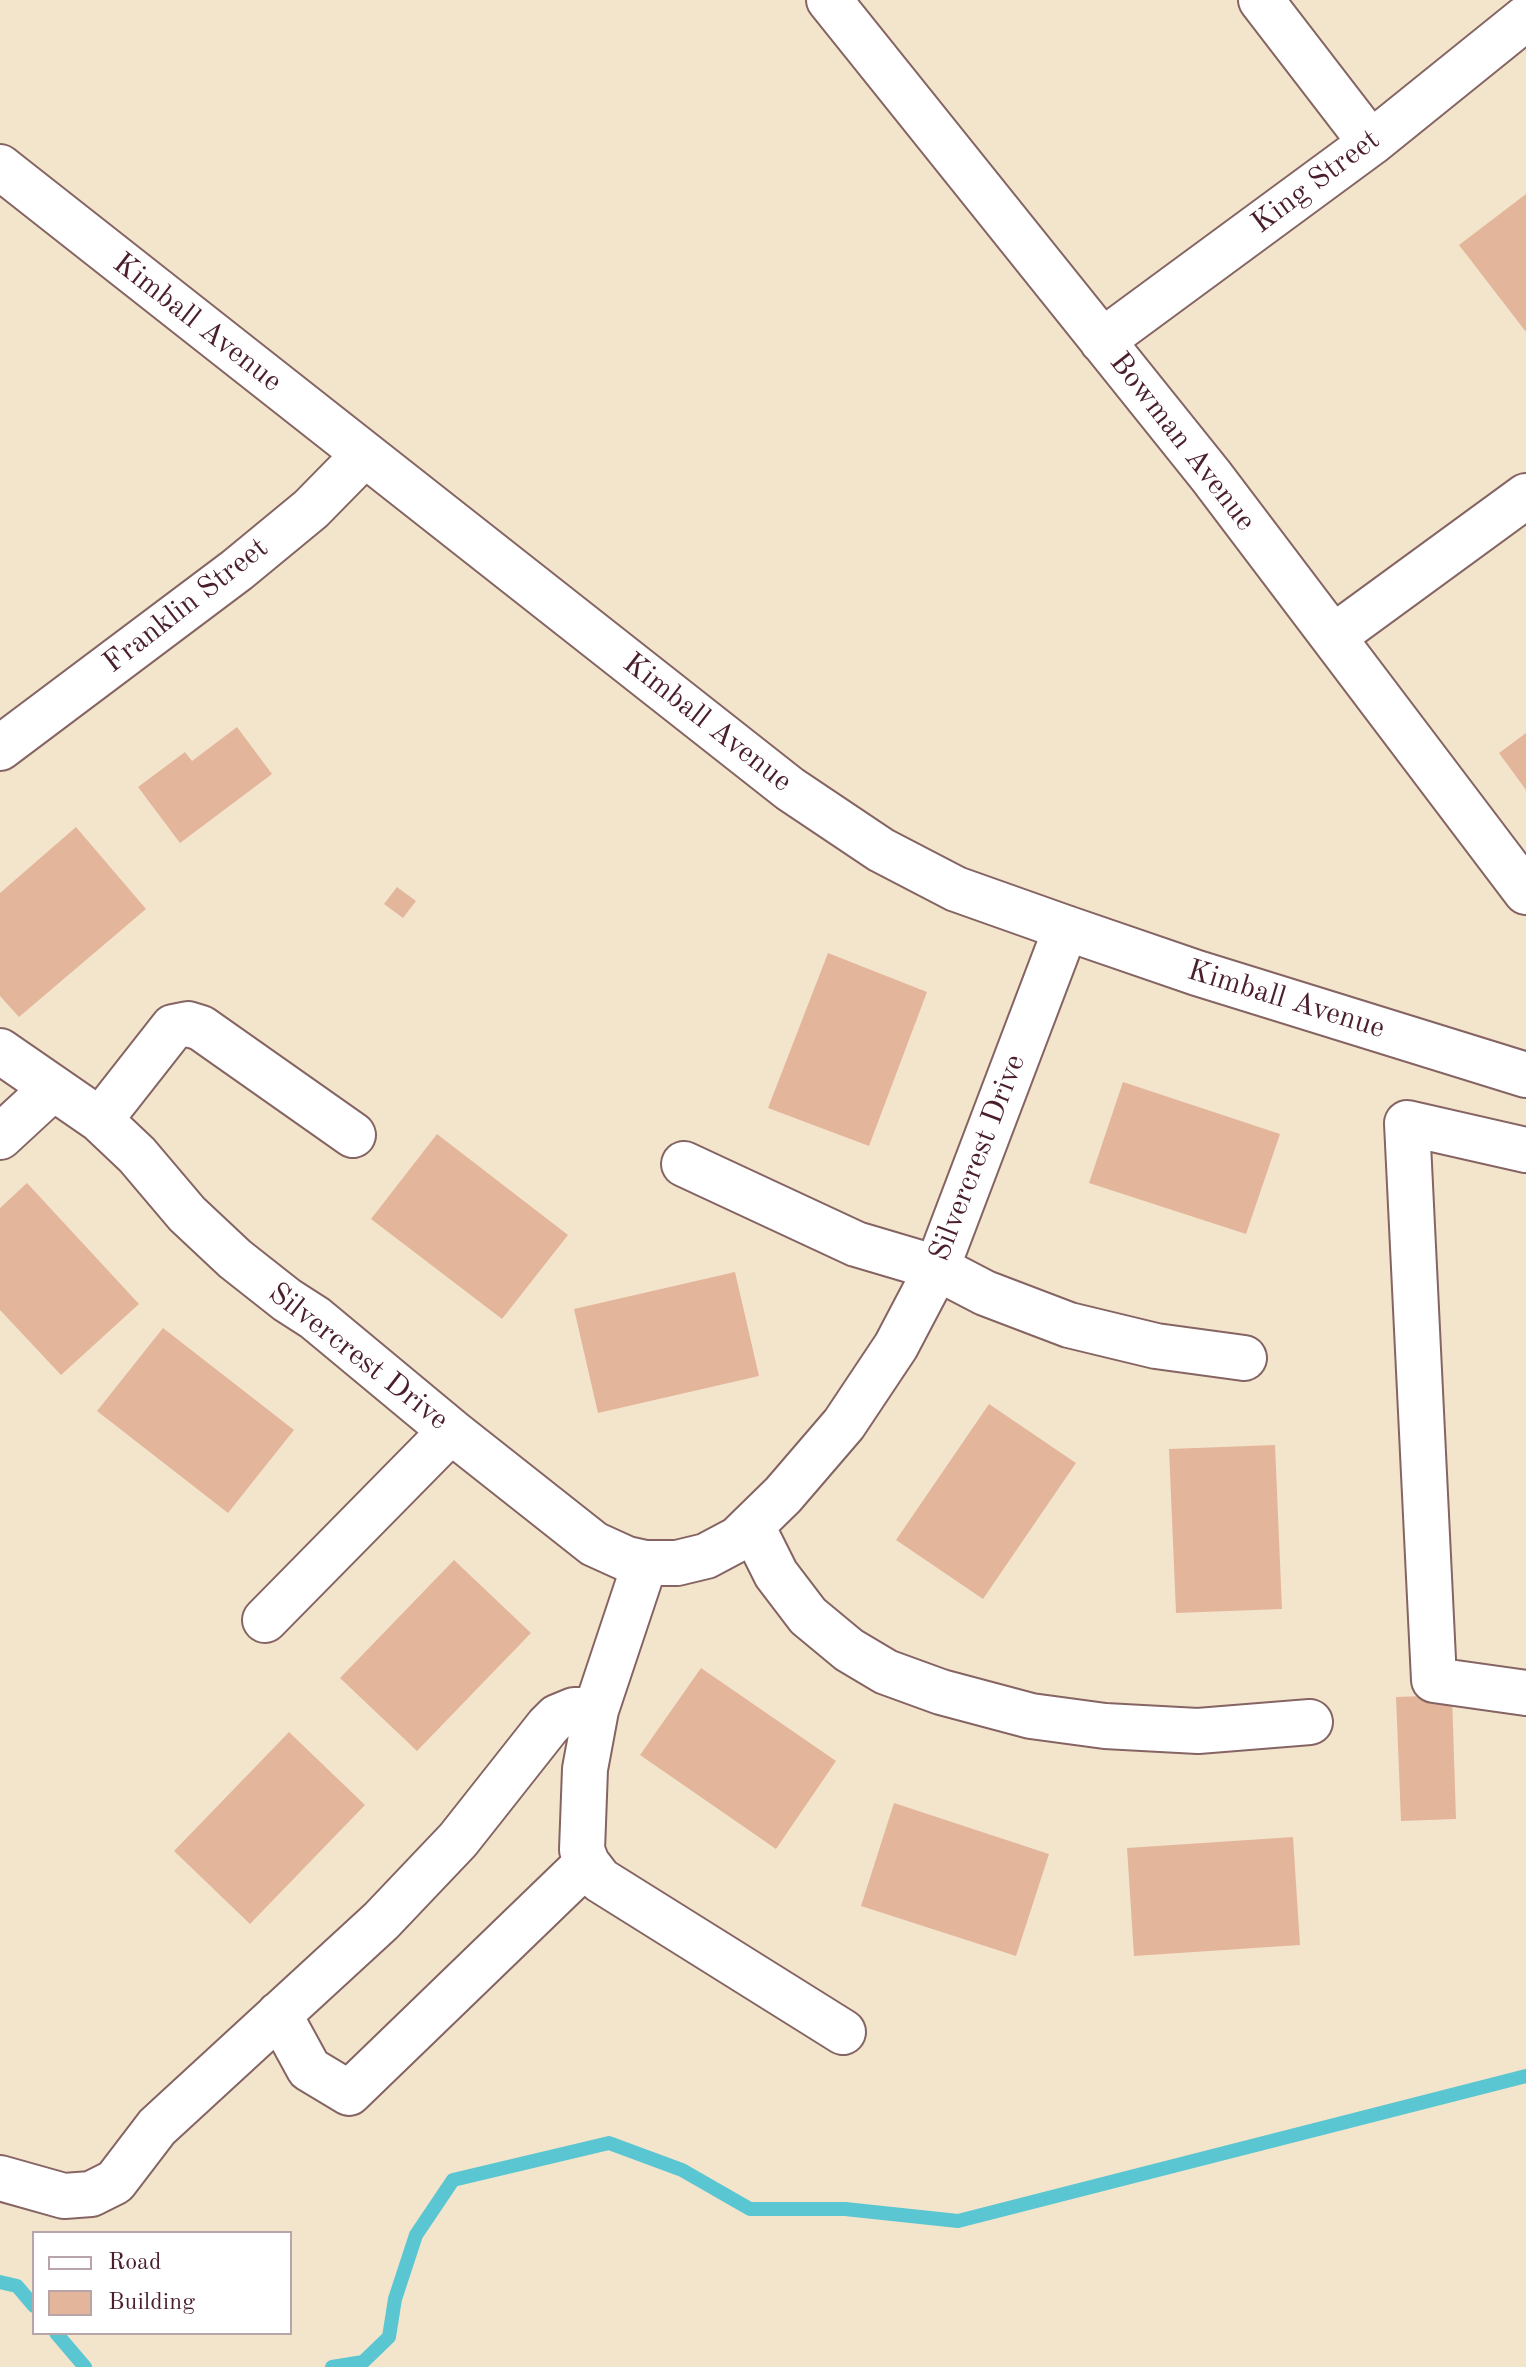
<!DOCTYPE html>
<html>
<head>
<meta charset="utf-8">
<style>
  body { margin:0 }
  #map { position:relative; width:1526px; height:2367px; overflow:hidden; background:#f3e5cc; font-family:"Old Standard TT",serif }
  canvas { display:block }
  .legend { position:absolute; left:32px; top:2231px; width:260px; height:104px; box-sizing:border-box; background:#fff; border:2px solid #b7a5aa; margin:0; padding:10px 14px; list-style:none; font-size:24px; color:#4a1f2b }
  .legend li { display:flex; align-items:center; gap:16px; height:40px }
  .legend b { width:40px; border:2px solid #b7a5aa }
</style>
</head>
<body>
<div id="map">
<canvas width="1526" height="2367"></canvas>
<ul class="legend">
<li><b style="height:10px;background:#fff"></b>Road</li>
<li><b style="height:22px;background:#e3b69c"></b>Building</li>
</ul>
</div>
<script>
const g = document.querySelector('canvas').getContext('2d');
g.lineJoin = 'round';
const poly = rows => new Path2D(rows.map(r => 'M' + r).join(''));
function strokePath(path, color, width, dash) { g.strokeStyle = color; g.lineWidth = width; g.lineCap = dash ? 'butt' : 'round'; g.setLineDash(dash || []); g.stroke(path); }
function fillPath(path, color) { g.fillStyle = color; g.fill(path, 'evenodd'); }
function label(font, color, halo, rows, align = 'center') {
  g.font = font + ' "Old Standard TT",serif'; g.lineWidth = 8; g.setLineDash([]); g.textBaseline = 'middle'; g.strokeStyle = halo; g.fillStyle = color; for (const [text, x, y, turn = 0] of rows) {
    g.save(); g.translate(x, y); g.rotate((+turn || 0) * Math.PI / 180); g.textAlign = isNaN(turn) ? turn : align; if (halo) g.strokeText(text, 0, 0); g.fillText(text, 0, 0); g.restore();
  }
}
strokePath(poly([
  [0,2282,17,2286,34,2306],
  [56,2333,85,2367],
  [332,2367,363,2362,389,2337,395,2299,416,2235,453,2180,609,2143,682,2170,750,2209,845,2209,958,2221,1526,2076]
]), '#5ac6d2', 14);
fillPath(poly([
  [1526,194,1526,332,1459,245],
  [237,727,272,774,180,843,138,787,185,752,192,761],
  [1526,733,1526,790,1499,753],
  [76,827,146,909,19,1017,0,996,0,893],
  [397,887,416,901,403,918,384,904],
  [828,953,927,992,869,1146,768,1108],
  [1123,1082,1280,1134,1246,1234,1089,1183],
  [437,1134,568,1235,502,1319,371,1219],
  [27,1183,139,1304,61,1375,0,1310,0,1208],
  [735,1272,759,1376,598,1413,574,1309],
  [163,1328,294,1430,228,1513,97,1411],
  [989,1404,1076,1463,983,1599,896,1540],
  [1275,1445,1282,1609,1176,1613,1169,1449],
  [454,1560,531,1633,417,1751,340,1678],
  [701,1668,836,1761,776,1849,640,1755],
  [1452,1695,1456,1819,1401,1821,1396,1697],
  [289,1732,365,1805,250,1924,174,1851],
  [894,1803,1049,1854,1016,1956,861,1906],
  [1293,1837,1300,1945,1134,1956,1127,1848]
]), '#e3b69c');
const minor = poly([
  [829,0,1211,476,1526,892],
  [1261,0,1371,143],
  [0,167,790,789,881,850,956,889,1066,928,1197,973,1526,1075],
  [1102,341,1371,143,1526,18],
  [1333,637,1526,496],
  [0,748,237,570,311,509,364,455],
  [0,1051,100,1120,137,1155,187,1214,235,1259,287,1300,315,1318,451,1431,594,1544,627,1559,645,1563,677,1563,706,1556,738,1539,783,1495,844,1424,896,1346,937,1268,1066,928],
  [100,1120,173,1027,188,1024,201,1028,353,1135],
  [0,1137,53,1088],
  [1526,1150,1407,1123,1434,1680,1526,1693],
  [684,1164,856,1244,937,1268,985,1293,1069,1325,1156,1346,1244,1358],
  [752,1526,776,1574,808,1616,849,1650,886,1672,941,1692,1031,1716,1105,1726,1198,1731,1310,1722],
  [645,1563,596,1710,585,1769,582,1850,587,1863,600,1880,843,2032],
  [265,1620,451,1431],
  [279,2014,309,2069,349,2093,587,1863],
  [0,2178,64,2196,91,2194,115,2182,157,2127,381,1921,458,1840,548,1726,557,1717,574,1710,596,1710]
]);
strokePath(minor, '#856463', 48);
strokePath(minor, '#fff', 44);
label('30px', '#4a1f2b', '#fff', [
  ["King Street",1316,182,-37],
  ["Kimball Avenue",197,323,38],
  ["Bowman Avenue",1182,442,52],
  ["Franklin Street",186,606,-38],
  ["Kimball Avenue",707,723,38],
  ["Kimball Avenue",1286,1000,17],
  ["Silvercrest Drive",978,1158,-69],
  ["Silvercrest Drive",358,1357,38]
]);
</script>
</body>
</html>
